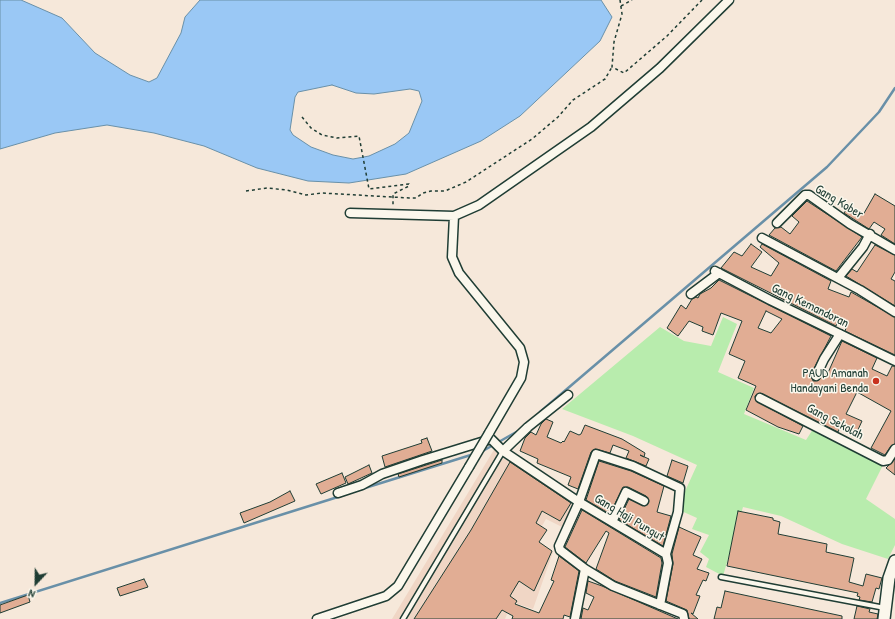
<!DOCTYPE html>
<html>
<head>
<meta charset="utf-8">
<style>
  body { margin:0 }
  #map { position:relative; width:895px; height:619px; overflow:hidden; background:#f6e8da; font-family:"Patrick Hand",sans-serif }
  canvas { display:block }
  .north { position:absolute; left:16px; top:563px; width:40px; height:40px; -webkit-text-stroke:3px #fbf7ec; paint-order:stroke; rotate:202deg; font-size:11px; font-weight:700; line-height:16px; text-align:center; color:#1f3d34 }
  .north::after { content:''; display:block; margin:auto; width:14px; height:18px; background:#1f3d34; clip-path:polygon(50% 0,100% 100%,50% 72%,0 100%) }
</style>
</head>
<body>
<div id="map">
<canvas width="895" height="619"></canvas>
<div class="north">N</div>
</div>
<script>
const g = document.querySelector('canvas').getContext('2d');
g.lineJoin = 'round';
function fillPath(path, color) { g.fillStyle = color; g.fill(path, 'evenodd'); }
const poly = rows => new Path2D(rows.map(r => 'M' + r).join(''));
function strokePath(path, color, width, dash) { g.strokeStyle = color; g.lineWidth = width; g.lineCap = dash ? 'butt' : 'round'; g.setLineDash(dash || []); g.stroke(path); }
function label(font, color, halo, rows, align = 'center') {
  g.font = font + ' "Patrick Hand",sans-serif'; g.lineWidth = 3; g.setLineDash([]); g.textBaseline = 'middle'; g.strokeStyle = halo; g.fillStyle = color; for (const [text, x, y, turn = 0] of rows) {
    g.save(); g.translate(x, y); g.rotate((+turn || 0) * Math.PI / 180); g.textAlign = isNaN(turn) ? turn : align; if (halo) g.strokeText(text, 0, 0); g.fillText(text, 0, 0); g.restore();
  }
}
fillPath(poly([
  [495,448,581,500,564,528,546,519,535,538,553,552,533,609,512,602,505,619,392,619]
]), '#f0d6c5');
fillPath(poly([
  [723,317,737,324,718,372,754,388,744,414,806,440,815,426,883,465,866,499,895,519,895,545,888,559,842,544,781,516,743,507,723,576,706,567,709,559,700,552,709,535,692,529,697,518,677,509,697,465,633,436,562,409,660,327,684,341,711,346]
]), '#b8ecad');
const water = poly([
  [0,0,21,0,62,18,95,53,130,75,149,82,157,78,181,33,185,17,200,0,601,0,612,17,600,41,520,116,481,141,406,174,349,183,308,181,257,168,204,146,154,133,107,125,55,133,0,149,0,0],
  [332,85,356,93,374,94,410,89,419,91,422,101,409,133,395,144,369,156,353,159,333,155,311,147,293,135,290,130,295,97,298,92,332,85]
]);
fillPath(water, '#9ac8f5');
strokePath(water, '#6990a8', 1);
strokePath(poly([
  [540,412,827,167,879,112,895,88],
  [481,452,518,431],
  [349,493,474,454],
  [0,603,341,496]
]), '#6990a8', 2.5);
const building = poly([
  [875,194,895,206,895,244,881,235,885,229,874,222,869,229,844,213,846,210,853,214,855,210,863,215,875,194],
  [807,201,862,237,836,271,769,235,775,228,781,227,790,234,799,222,792,216,807,201],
  [751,244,762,252,751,267,771,276,779,263,760,247,762,244,831,281,828,289,849,297,851,292,895,317,895,355,845,331,847,325,838,321,836,326,721,268,734,252,742,256,751,244],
  [875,245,895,255,895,272,891,279,895,281,895,306,846,276,852,269,857,272,875,245],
  [719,280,831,336,811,374,813,381,819,380,824,373,827,375,842,341,877,358,872,369,887,376,892,366,895,366,895,444,891,446,885,455,871,448,891,411,857,392,846,414,862,421,857,432,841,425,838,432,760,393,755,396,756,401,803,426,799,434,778,427,746,410,756,386,738,378,745,361,729,354,742,321,721,313,713,335,702,331,703,327,689,321,678,336,667,328,681,305,686,309,692,299,696,297,698,298,700,294,711,288,719,280],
  [766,311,782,319,771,333,758,328,766,311],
  [546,419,553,422,547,437,561,443,563,441,564,442,570,431,579,435,581,434,585,425,622,439,645,453,644,457,640,455,649,459,646,466,626,458,629,451,613,445,610,453,595,449,591,452,578,489,568,485,571,477,537,463,538,459,520,451,525,438,531,432,536,435,541,424,546,419],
  [427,438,432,451,385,467,382,456,422,443,421,440,427,438],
  [895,459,895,475,886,468,895,459],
  [442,460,442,463,399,477,398,474,442,460],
  [672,460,688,466,683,483,667,476,672,460],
  [599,461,631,471,664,486,657,512,671,516,663,546,619,520,629,499,645,506,649,501,646,496,628,487,623,487,610,514,586,500,599,461],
  [510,462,571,503,560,521,542,511,536,523,547,530,539,542,552,551,534,591,519,581,510,596,517,601,515,604,539,613,554,581,551,580,559,556,579,571,570,617,564,615,563,619,512,619,513,616,502,610,496,619,414,619,471,530,510,462],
  [369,465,372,473,348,484,345,477,369,465],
  [342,473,346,483,321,494,316,484,342,473],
  [290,491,295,501,244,523,240,513,270,502,290,491],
  [582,510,661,558,662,563,656,597,615,581,596,569,609,533,606,531,586,563,565,547,582,510],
  [738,511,773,518,773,520,780,522,778,534,827,544,826,552,854,558,849,582,863,586,866,574,882,578,879,589,876,588,872,602,859,600,860,597,857,596,858,593,727,566,738,511],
  [679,527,701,537,693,555,702,559,697,569,709,573,706,581,703,580,696,595,700,596,693,614,691,613,698,619,689,619,687,610,666,601,673,564,672,554,679,527],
  [144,579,148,587,120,596,117,588,144,579],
  [588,581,602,586,678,619,581,619,583,608,588,610,594,597,586,593,588,581],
  [725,591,842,616,842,619,714,619,717,607,721,608,725,591],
  [28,595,30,602,0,613,0,605,28,595],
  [857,606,870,609,869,612,878,614,877,619,854,619,857,606]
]);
fillPath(building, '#e1ad94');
strokePath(building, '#1f3d34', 1);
const lane = poly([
  [721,577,885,608],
  [403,619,503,451]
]);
const street = poly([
  [350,213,454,216,479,205,591,127,660,68,729,0],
  [454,216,452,257,459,273,520,348,524,362,521,378,489,433],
  [777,223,805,195,809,195,850,224,895,250],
  [762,238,860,290,895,312],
  [715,271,770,300,895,361],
  [838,278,863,247,870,234],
  [691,294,719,273],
  [816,376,824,359,840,334],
  [760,398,883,461,888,460,895,449],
  [503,451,528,427,568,395],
  [338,493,362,485,382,474,423,460,491,439,503,451,579,502,559,546,560,550,585,569,613,586,683,614,684,619],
  [612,522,626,492,644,501],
  [660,605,668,563,666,554,579,502,596,454,633,466,680,488,678,512,666,554],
  [317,619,386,596,398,586,469,467],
  [575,619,585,569]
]);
const secondary = poly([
  [884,619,889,578,895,561]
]);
strokePath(lane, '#1f3d34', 7);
strokePath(street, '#1f3d34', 11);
strokePath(secondary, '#1f3d34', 14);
strokePath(poly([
  [620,0,622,14,614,42,612,67,624,73,667,36,702,0],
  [621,6,632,0],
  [302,117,311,128,322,135,337,138,359,136,369,189,409,184,409,186,393,194,393,207],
  [246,191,267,188,287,190,306,195,322,193,409,198,416,198,423,193,431,191,445,191,466,182,532,139,558,117,573,100,605,79,612,67]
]), '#1f3d34', 1.5, [3, 3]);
strokePath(lane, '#fbf7ec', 4);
strokePath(street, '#fbf7ec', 8);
strokePath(secondary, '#fbf7ec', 11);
const streetBridge = poly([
  [469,467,489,433]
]);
strokePath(streetBridge, '#1f3d34', 11, []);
strokePath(streetBridge, '#fbf7ec', 8);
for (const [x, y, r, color] of [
  [876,381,4,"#c8321e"]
]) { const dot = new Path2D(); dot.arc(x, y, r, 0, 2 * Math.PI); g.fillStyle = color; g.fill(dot); strokePath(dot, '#fbf7ec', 1.5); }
label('13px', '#1f3d34', '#fbf7ec', [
  ["Gang Kober",839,202,31],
  ["Gang Kemandoran",810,306,26],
  ["Gang Sekolah",835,422,28],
  ["Gang Haji Pungut",629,518,31]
]);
label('13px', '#1f3d34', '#fbf7ec', [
  ["PAUD Amanah",868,374],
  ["Handayani Benda",868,389]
], 'right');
</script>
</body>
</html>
